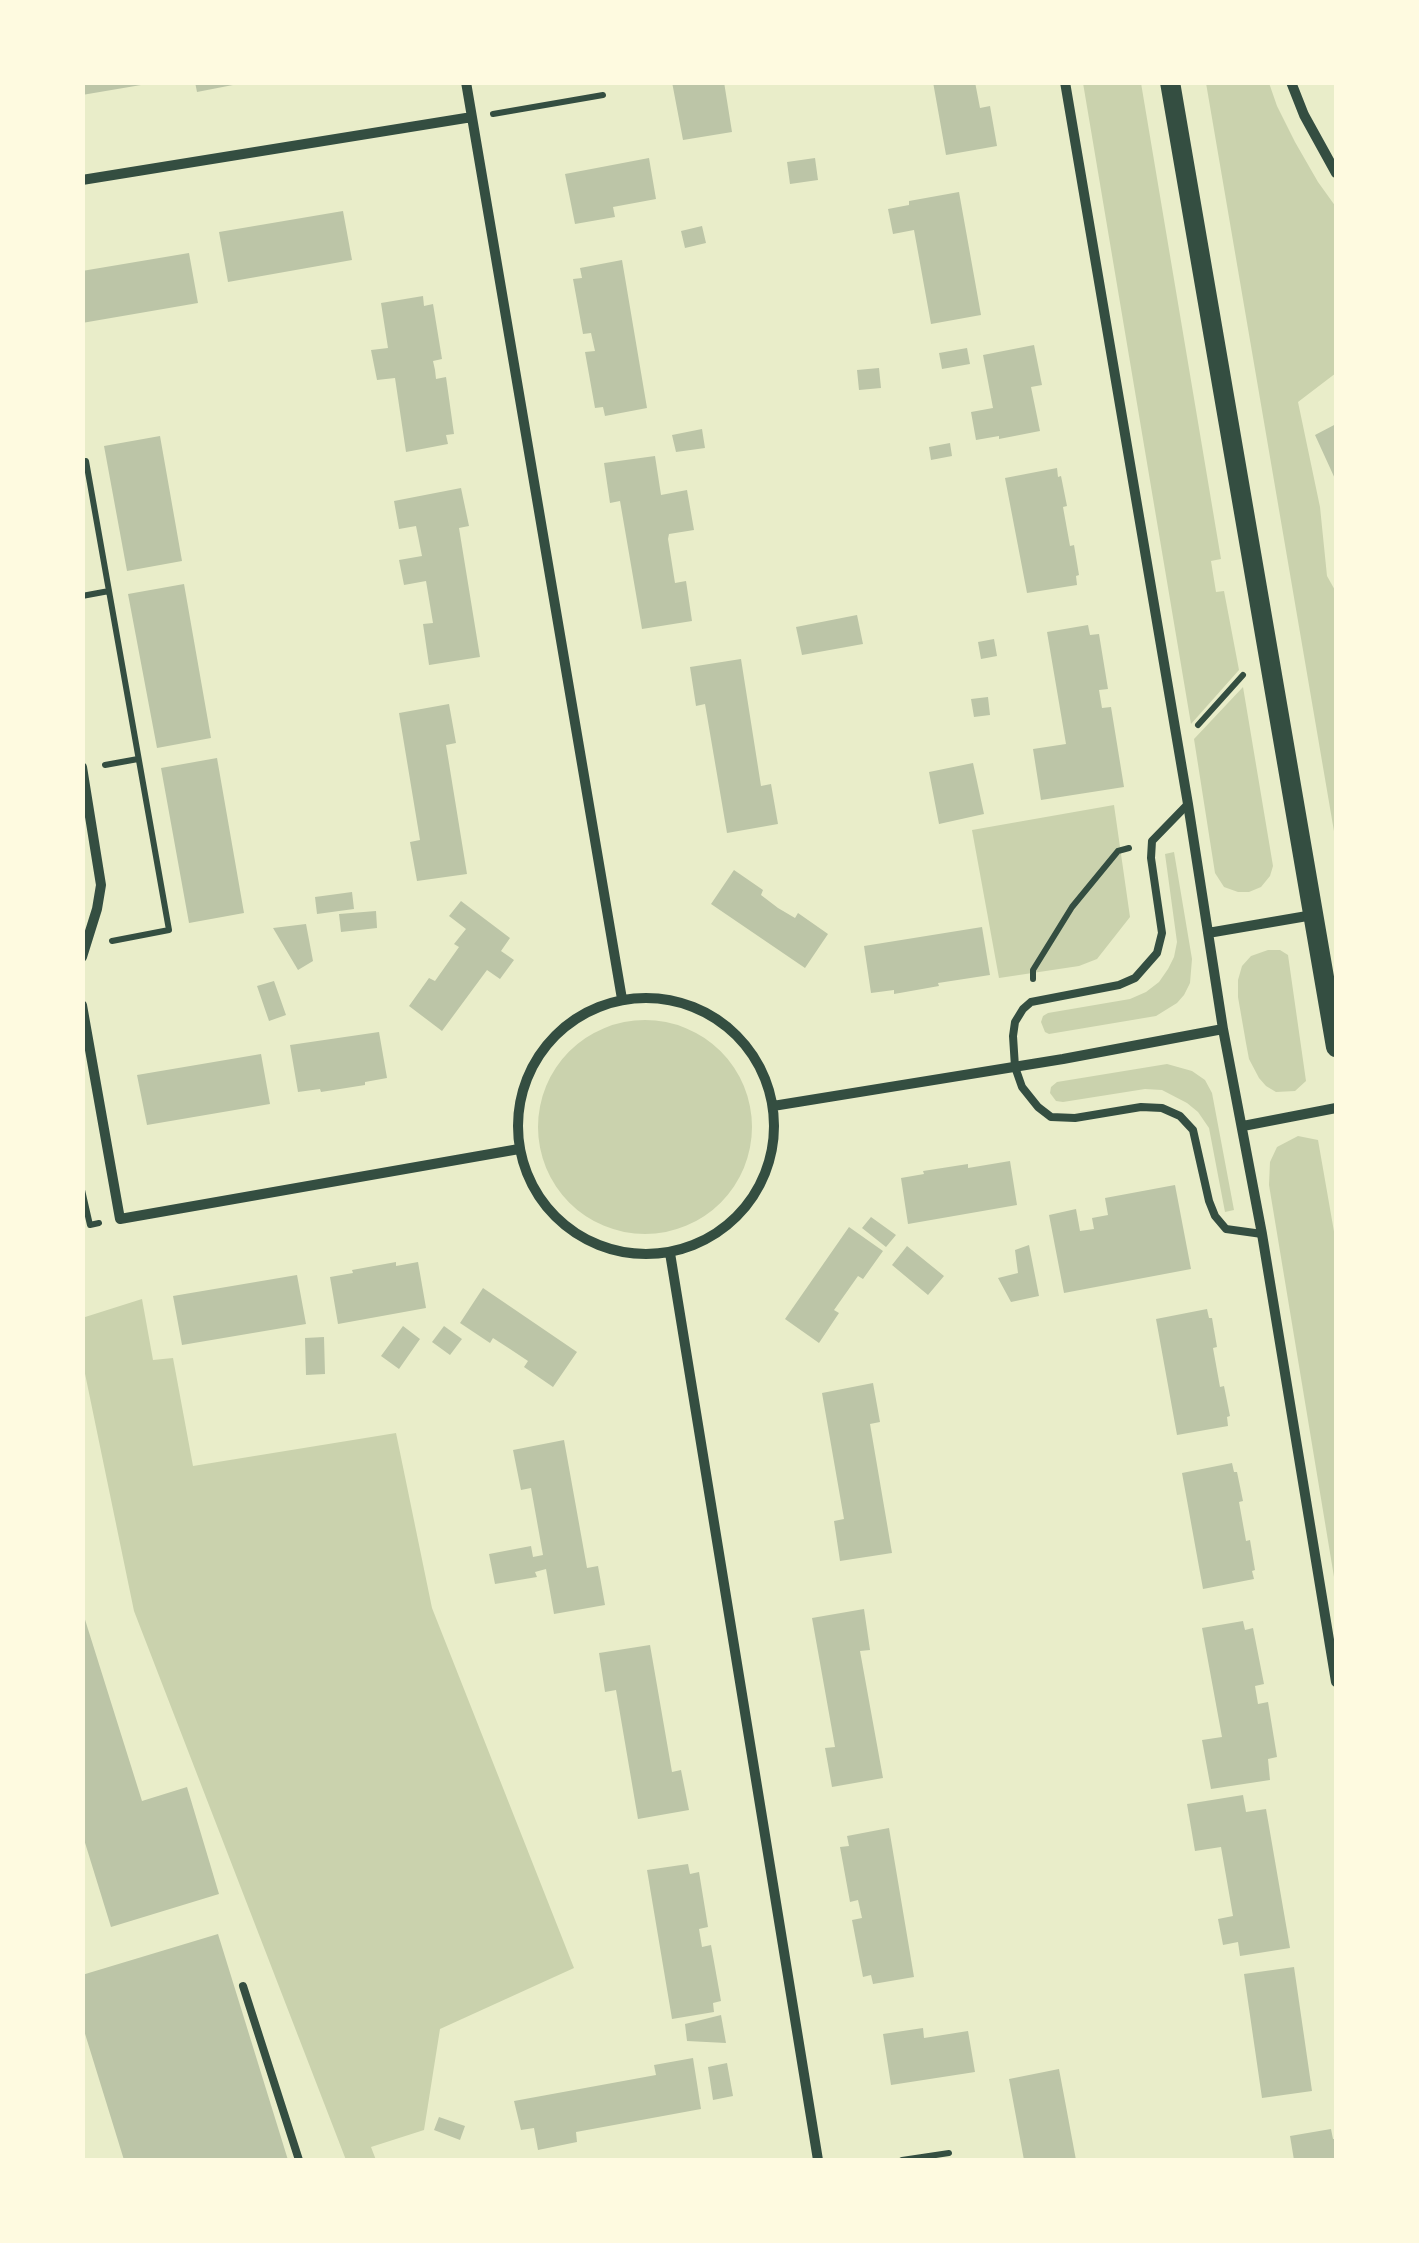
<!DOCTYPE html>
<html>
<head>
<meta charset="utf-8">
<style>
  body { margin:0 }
  #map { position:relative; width:1419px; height:2243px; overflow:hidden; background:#e9edc9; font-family:Ubuntu,sans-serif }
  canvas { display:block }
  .frame { position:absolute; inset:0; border:85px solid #fefae0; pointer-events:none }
</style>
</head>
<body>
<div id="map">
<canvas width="1419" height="2243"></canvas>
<div class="frame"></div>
</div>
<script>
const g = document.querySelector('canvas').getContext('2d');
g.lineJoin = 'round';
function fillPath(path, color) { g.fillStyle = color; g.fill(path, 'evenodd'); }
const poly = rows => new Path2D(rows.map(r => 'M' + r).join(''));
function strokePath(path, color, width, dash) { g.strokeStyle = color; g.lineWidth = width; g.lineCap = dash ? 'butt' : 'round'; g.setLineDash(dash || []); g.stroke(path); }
fillPath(poly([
  [1083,83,1141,83,1221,559,1211,561,1216,592,1224,591,1239,670,1191,724],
  [1206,83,1269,83,1277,106,1295,142,1318,182,1336,207,1336,373,1298,402,1320,507,1327,576,1336,592,1336,843],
  [1243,687,1273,866,1270,876,1261,887,1249,892,1238,892,1224,887,1215,873,1194,739],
  [1114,805,1130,917,1097,959,1079,966,999,978,972,830],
  [1174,852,1192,959,1190,983,1184,995,1177,1003,1156,1016,1049,1034,1045,1032,1041,1022,1043,1016,1048,1013,1130,999,1146,992,1159,982,1168,969,1174,957,1177,942,1165,854],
  [1268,950,1280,950,1288,955,1306,1081,1295,1091,1276,1092,1266,1086,1259,1078,1249,1059,1246,1043,1238,997,1238,980,1242,966,1251,956],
  '538 1127a107 107 0 1 1 214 0a107 107 0 1 1-214 0Z',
  [1167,1064,1192,1071,1205,1080,1212,1093,1234,1210,1225,1212,1209,1128,1198,1112,1187,1103,1162,1090,1145,1089,1063,1102,1056,1101,1050,1093,1051,1087,1057,1082],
  [1298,1136,1318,1140,1336,1243,1336,1589,1269,1185,1270,1162,1277,1147],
  [142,1299,153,1360,173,1358,193,1466,396,1433,432,1608,574,1968,440,2029,424,2130,371,2147,376,2160,346,2160,134,1611,83,1364,82,1318]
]), '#cad2ad');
fillPath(poly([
  [82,82,141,82,141,85,82,95],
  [195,82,237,82,238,84,197,92],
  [672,82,724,82,732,132,683,140],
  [933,82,975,82,980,108,990,106,997,146,946,155],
  [649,158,656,199,613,207,615,217,575,224,565,174],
  [815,158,818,180,790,184,787,162],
  [959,192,981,315,931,324,914,230,893,234,888,209,909,205,909,201],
  [343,211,352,260,228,282,219,232],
  [702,226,706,243,685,248,681,231],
  [189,253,198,303,82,323,82,271],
  [622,260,647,408,605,416,603,407,595,408,585,352,595,351,591,333,583,334,573,279,582,278,580,268],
  [423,296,424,306,433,304,442,359,433,361,435,370,436,379,446,377,454,434,446,435,448,444,406,452,395,378,377,380,371,350,388,348,381,303],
  [1034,345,1042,385,1031,387,1040,431,999,439,999,436,976,440,971,412,993,408,983,355],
  [967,348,970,364,942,369,939,353],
  [879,368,881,388,859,390,857,370],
  [1336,424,1336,481,1315,435],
  [702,429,705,448,676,452,672,435],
  [160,436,182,561,127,571,104,446],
  [950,443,952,456,931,460,929,447],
  [655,456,661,495,687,490,694,530,669,534,668,539,675,583,686,581,692,621,642,629,620,501,610,503,604,463],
  [1057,468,1058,477,1061,476,1067,506,1063,507,1070,546,1074,545,1079,575,1076,576,1077,585,1027,593,1005,478],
  [461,488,469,526,459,528,480,657,429,665,423,624,433,623,426,581,404,585,399,560,422,556,416,526,399,529,394,501],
  [184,584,211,738,157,748,128,594],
  [857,615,863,644,802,655,796,627],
  [1088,625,1090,635,1099,634,1108,689,1099,690,1102,708,1111,707,1124,787,1041,800,1033,749,1066,744,1047,632],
  [994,639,997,656,981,659,978,642],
  [741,659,761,786,771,784,778,824,727,833,705,704,696,706,690,667],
  [988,697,990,715,974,717,971,699],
  [449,704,456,743,446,745,467,874,417,881,410,842,420,840,399,713],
  [217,758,244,913,189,923,161,768],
  [973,763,984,814,939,824,929,772],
  [734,870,763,890,761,895,778,908,795,918,798,913,828,934,805,968,711,904],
  [352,892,354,909,317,914,315,897],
  [461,901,510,938,501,951,514,960,500,979,487,970,442,1031,409,1006,429,978,435,981,459,947,454,944,466,929,449,916],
  [376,911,377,928,341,932,339,914],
  [306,924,313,961,298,970,273,928],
  [982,927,990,975,938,983,939,986,894,994,894,990,871,993,864,946],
  [274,981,286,1015,269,1021,257,986],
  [379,1032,387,1078,365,1082,365,1085,321,1092,320,1089,298,1092,290,1045],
  [261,1054,270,1104,147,1125,137,1075],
  [1010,1161,1017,1205,908,1224,901,1178,924,1174,923,1171,968,1164,968,1168],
  [1175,1185,1191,1269,1064,1293,1049,1215,1076,1209,1080,1231,1094,1229,1092,1218,1108,1215,1105,1198],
  [871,1217,896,1235,886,1247,862,1228],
  [849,1227,883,1251,863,1279,858,1276,834,1310,839,1313,819,1343,785,1319],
  [1029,1245,1039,1296,1011,1302,998,1278,1018,1273,1015,1250],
  [907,1246,944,1276,928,1295,892,1265],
  [396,1262,396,1266,418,1262,426,1308,338,1324,330,1277,353,1273,352,1270],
  [297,1275,306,1324,182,1345,173,1296],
  [483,1288,577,1352,553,1387,524,1367,528,1361,510,1349,493,1338,490,1343,460,1323],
  [1207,1309,1209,1318,1212,1318,1217,1347,1213,1348,1220,1387,1224,1386,1230,1416,1227,1417,1228,1426,1177,1435,1156,1319],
  [403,1326,420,1339,399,1369,381,1356],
  [444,1326,462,1339,450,1355,432,1342],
  [324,1337,325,1374,306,1375,305,1338],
  [873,1383,880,1422,870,1424,892,1553,840,1561,834,1521,844,1519,822,1393],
  [564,1440,587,1568,598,1566,605,1605,554,1614,546,1569,535,1572,537,1577,495,1584,489,1554,531,1546,533,1557,543,1555,531,1488,521,1490,513,1450],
  [1232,1463,1234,1472,1237,1472,1243,1501,1239,1502,1246,1541,1250,1540,1255,1570,1252,1571,1254,1579,1203,1589,1182,1473],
  [864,1609,870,1650,860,1651,883,1778,832,1787,825,1748,835,1747,812,1618],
  [82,1610,142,1801,187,1787,219,1894,111,1927,82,1833],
  [1243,1621,1245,1630,1253,1628,1264,1684,1255,1686,1258,1704,1268,1702,1277,1757,1268,1759,1270,1780,1211,1789,1202,1740,1222,1737,1202,1628],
  [650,1645,672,1772,681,1770,689,1810,638,1819,616,1690,605,1692,599,1653],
  [1243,1795,1246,1812,1266,1809,1290,1948,1240,1956,1238,1942,1223,1945,1218,1919,1233,1916,1221,1847,1195,1851,1187,1804],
  [889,1828,914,1977,873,1984,871,1975,863,1977,852,1920,862,1918,858,1900,850,1902,840,1847,849,1846,847,1836],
  [688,1864,690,1874,699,1872,708,1927,699,1929,702,1947,711,1945,721,2001,713,2003,714,2012,672,2019,647,1870],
  [218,1934,288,2160,124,2160,82,2024,82,1975],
  [1294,1967,1312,2091,1262,2098,1244,1974],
  [721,2015,726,2043,687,2041,685,2024],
  [923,2028,924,2038,968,2031,975,2072,891,2085,883,2034],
  [693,2058,701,2109,576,2132,577,2142,538,2150,534,2128,521,2130,514,2101,656,2075,654,2065],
  [727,2063,733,2096,713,2100,708,2067],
  [1059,2069,1076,2160,1024,2160,1009,2079],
  [439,2117,465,2126,460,2140,434,2130],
  [1331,2129,1333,2139,1336,2139,1336,2160,1294,2160,1290,2136]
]), '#bcc5a7');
strokePath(poly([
  [493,114,603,95],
  [86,461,169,930,112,941],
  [82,596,109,591],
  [1198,725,1243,675],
  [105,765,138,759],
  [1033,979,1033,970,1072,907,1118,851,1129,848],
  [82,1190,90,1225,99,1223],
  [902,2160,949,2153]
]), '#344e41', 6);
strokePath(poly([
  [1188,804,1152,841,1151,858,1162,933,1157,953,1135,978,1119,985,1031,1002,1023,1009,1015,1022,1013,1036,1015,1067,1022,1087,1038,1107,1051,1117,1075,1118,1141,1107,1162,1108,1180,1116,1193,1130,1209,1201,1215,1216,1226,1229,1262,1234],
  [243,1986,299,2160]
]), '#344e41', 8);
strokePath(poly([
  [466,82,622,999],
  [1065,82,1188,804,1223,1029,1262,1234,1336,1682],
  [1291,82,1304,115,1336,173],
  [82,180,472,117],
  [82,767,101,885,97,909,82,957],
  [1208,933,1313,915],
  '518 1126a128 128 0 1 1 256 0a128 128 0 1 1-256 0Z',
  [82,1005,120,1219,519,1149],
  [773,1106,1063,1059,1223,1029],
  [1243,1126,1336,1108],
  [670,1253,818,2160]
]), '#344e41', 10);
strokePath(poly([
  [1170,82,1336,1047]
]), '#344e41', 20);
</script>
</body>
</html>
